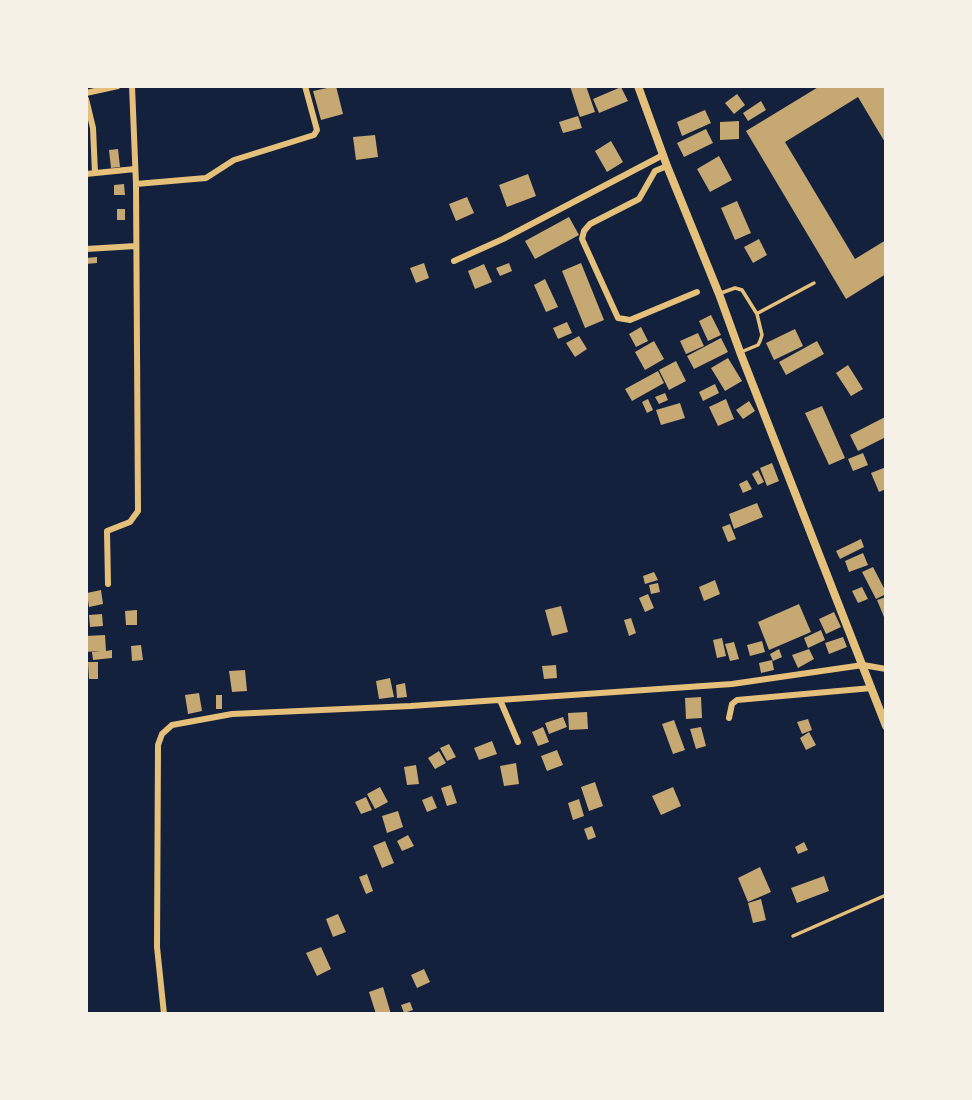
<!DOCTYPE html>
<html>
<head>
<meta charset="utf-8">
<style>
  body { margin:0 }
  #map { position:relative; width:972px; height:1100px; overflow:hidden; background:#14213d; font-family:Manrope,sans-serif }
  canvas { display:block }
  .frame { position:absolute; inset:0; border:88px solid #f6f1e7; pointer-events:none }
</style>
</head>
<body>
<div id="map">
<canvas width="972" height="1100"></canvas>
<div class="frame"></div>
</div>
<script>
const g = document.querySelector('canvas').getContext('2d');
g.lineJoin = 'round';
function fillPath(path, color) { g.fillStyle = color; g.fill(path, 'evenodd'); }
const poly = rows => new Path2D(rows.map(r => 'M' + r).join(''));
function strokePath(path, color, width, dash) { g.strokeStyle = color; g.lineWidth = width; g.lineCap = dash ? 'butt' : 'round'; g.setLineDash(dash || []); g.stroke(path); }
fillPath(poly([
  [336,86,343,114,321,120,313,91],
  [570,86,586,86,595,112,580,117],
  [820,86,884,86,886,89,886,144,858,97,785,142,855,259,886,240,886,274,846,299,746,131],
  [621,87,628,101,599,113,593,99],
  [737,94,745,105,734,114,725,103],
  [761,101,766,110,748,121,743,113],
  [705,110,711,123,682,136,677,122],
  [578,116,582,128,563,133,559,122],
  [739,121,739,139,720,140,720,122],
  [706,129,713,143,684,157,677,143],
  [375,135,378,157,356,160,353,137],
  [611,141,623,162,607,172,595,151],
  [118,149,120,167,111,168,109,150],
  [719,156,732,180,710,192,697,169],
  [528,174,536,196,507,207,499,185],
  [124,184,125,195,114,195,114,185],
  [467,197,474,213,456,221,449,204],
  [737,201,751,233,735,240,721,208],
  [117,209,125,209,125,220,117,220],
  [569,217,579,235,535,259,525,241],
  [759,239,767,255,753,263,744,247],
  [97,257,97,263,86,264,86,258],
  [424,263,429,278,416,283,410,268],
  [509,263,512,271,500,276,496,268],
  [581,263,604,320,585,328,562,271],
  [484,264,492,282,475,289,468,271],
  [545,279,558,307,546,312,534,285],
  [711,315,721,335,708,341,699,321],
  [567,322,572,333,558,339,553,328],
  [641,327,648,341,636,347,629,334],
  [795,329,803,346,774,360,766,343],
  [698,333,704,346,686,354,680,341],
  [579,336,587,349,575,357,566,343],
  [721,338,728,352,694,369,687,356],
  [654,341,664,359,645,370,635,352],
  [817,341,824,354,786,375,779,362],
  [728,358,742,381,725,391,711,368],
  [676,361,686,381,669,390,659,370],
  [848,365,863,389,851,396,836,373],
  [658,371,664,383,632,401,625,389],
  [715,384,719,393,703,401,699,392],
  [665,393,668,400,659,404,655,397],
  [648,399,653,410,647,413,642,402],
  [726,399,734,419,718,426,709,407],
  [749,401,755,411,743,419,736,410],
  [680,403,685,418,661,425,656,410],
  [822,406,845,458,829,465,805,413],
  [885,417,886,437,858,451,850,435],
  [863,453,868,465,853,471,848,459],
  [772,463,779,481,767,486,760,468],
  [886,467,886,489,879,492,871,473],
  [758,470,764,482,758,485,752,474],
  [747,480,752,489,743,493,739,484],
  [757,503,763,517,734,529,729,514],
  [730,524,736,539,728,542,722,527],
  [861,539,864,547,840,559,836,551],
  [863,553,868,565,849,572,845,561],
  [873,567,886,592,886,594,876,599,862,572],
  [654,572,658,580,645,584,643,576],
  [715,580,720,594,704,601,699,587],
  [658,583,660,592,651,594,649,585],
  [862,587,868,599,858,603,852,591],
  [101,590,103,604,89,607,87,593],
  [648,594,654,608,645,612,639,598],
  [886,597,886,616,884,617,877,600],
  [799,604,811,632,769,650,758,622],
  [561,606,568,632,552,636,545,610],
  [137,610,137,625,126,625,125,611],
  [834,612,841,627,826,634,819,619],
  [102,614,103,626,90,627,89,615],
  [631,618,636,633,629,636,624,620],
  [821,630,825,640,808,648,804,638],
  [105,635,106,651,112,650,112,658,93,660,92,652,100,651,86,652,86,636],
  [843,637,847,647,829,654,825,643],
  [722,638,726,656,717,658,713,640],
  [762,641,765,652,750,656,747,645],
  [734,642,739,659,730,661,725,644],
  [141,645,143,660,132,661,131,646],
  [779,649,782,657,773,661,770,654],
  [809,649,814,659,798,668,792,655],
  [772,660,774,670,761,673,759,663],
  [88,662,98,662,98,679,89,679],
  [556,665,557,678,544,679,542,666],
  [245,670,247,691,232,692,229,671],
  [390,678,394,697,379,699,376,681],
  [405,683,407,697,397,698,396,685],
  [199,693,202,711,188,714,185,695],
  [216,695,222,695,222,709,216,709],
  [701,697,702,718,686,719,685,698],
  [587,712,588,729,569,730,568,713],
  [563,717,567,727,549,734,545,723],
  [808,719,812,730,802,734,797,722],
  [674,720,685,750,673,754,662,724],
  [543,727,549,742,538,746,532,732],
  [701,727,706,746,696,749,690,729],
  [809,732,816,745,806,750,800,738],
  [492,741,497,754,479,760,474,748],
  [449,744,456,757,447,761,440,748],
  [557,750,563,765,547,771,541,756],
  [439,751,446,763,435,769,428,758],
  [516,763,519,784,504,786,500,766],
  [416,765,419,784,407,785,404,767],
  [595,782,603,806,589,811,581,787],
  [451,785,457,803,447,806,441,788],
  [380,787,388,802,375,809,367,794],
  [673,787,681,806,661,815,652,796],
  [432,796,437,808,427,812,422,800],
  [366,797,372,810,361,814,355,802],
  [579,799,584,816,573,820,568,803],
  [398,811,403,827,387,833,382,816],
  [592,826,596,837,588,840,584,829],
  [408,835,414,846,402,851,397,841],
  [385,841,394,863,382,868,373,846],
  [804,842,808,850,798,854,795,847],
  [760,867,771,892,748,902,738,878],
  [367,874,373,891,366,894,359,877],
  [824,876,829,891,797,903,791,888],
  [761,899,766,920,753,923,748,903],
  [338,914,346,932,333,937,326,919],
  [321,947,331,969,317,976,306,953],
  [424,969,430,982,417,988,411,975],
  [383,987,391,1014,376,1014,369,992],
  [410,1002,413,1010,404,1013,401,1005]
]), '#c6a872');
strokePath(poly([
  [721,293,735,288,742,290,757,314,762,335,760,341,758,345,741,352],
  [758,313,814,283],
  [793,936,886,895]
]), '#e5c07b', 3.5);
strokePath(poly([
  [132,86,136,184],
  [86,93,118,86],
  [86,99,93,128,95,173],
  [667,166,655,171,639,199,590,224,584,231,582,239,618,318,630,320,697,292],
  [86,174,135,169],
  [86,249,136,246],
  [454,261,503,239,663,155],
  [108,584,107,531,130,522,138,511,136,184,206,178,234,160,314,135,317,130,305,86],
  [500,700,518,742],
  [729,718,732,704,737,700,872,688],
  [164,1014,157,947,158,745,162,734,172,725,232,714,411,706,732,684,863,665,886,669]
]), '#e5c07b', 6);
strokePath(poly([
  [638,86,667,166,719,294,740,352,886,726]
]), '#e5c07b', 8);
</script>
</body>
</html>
